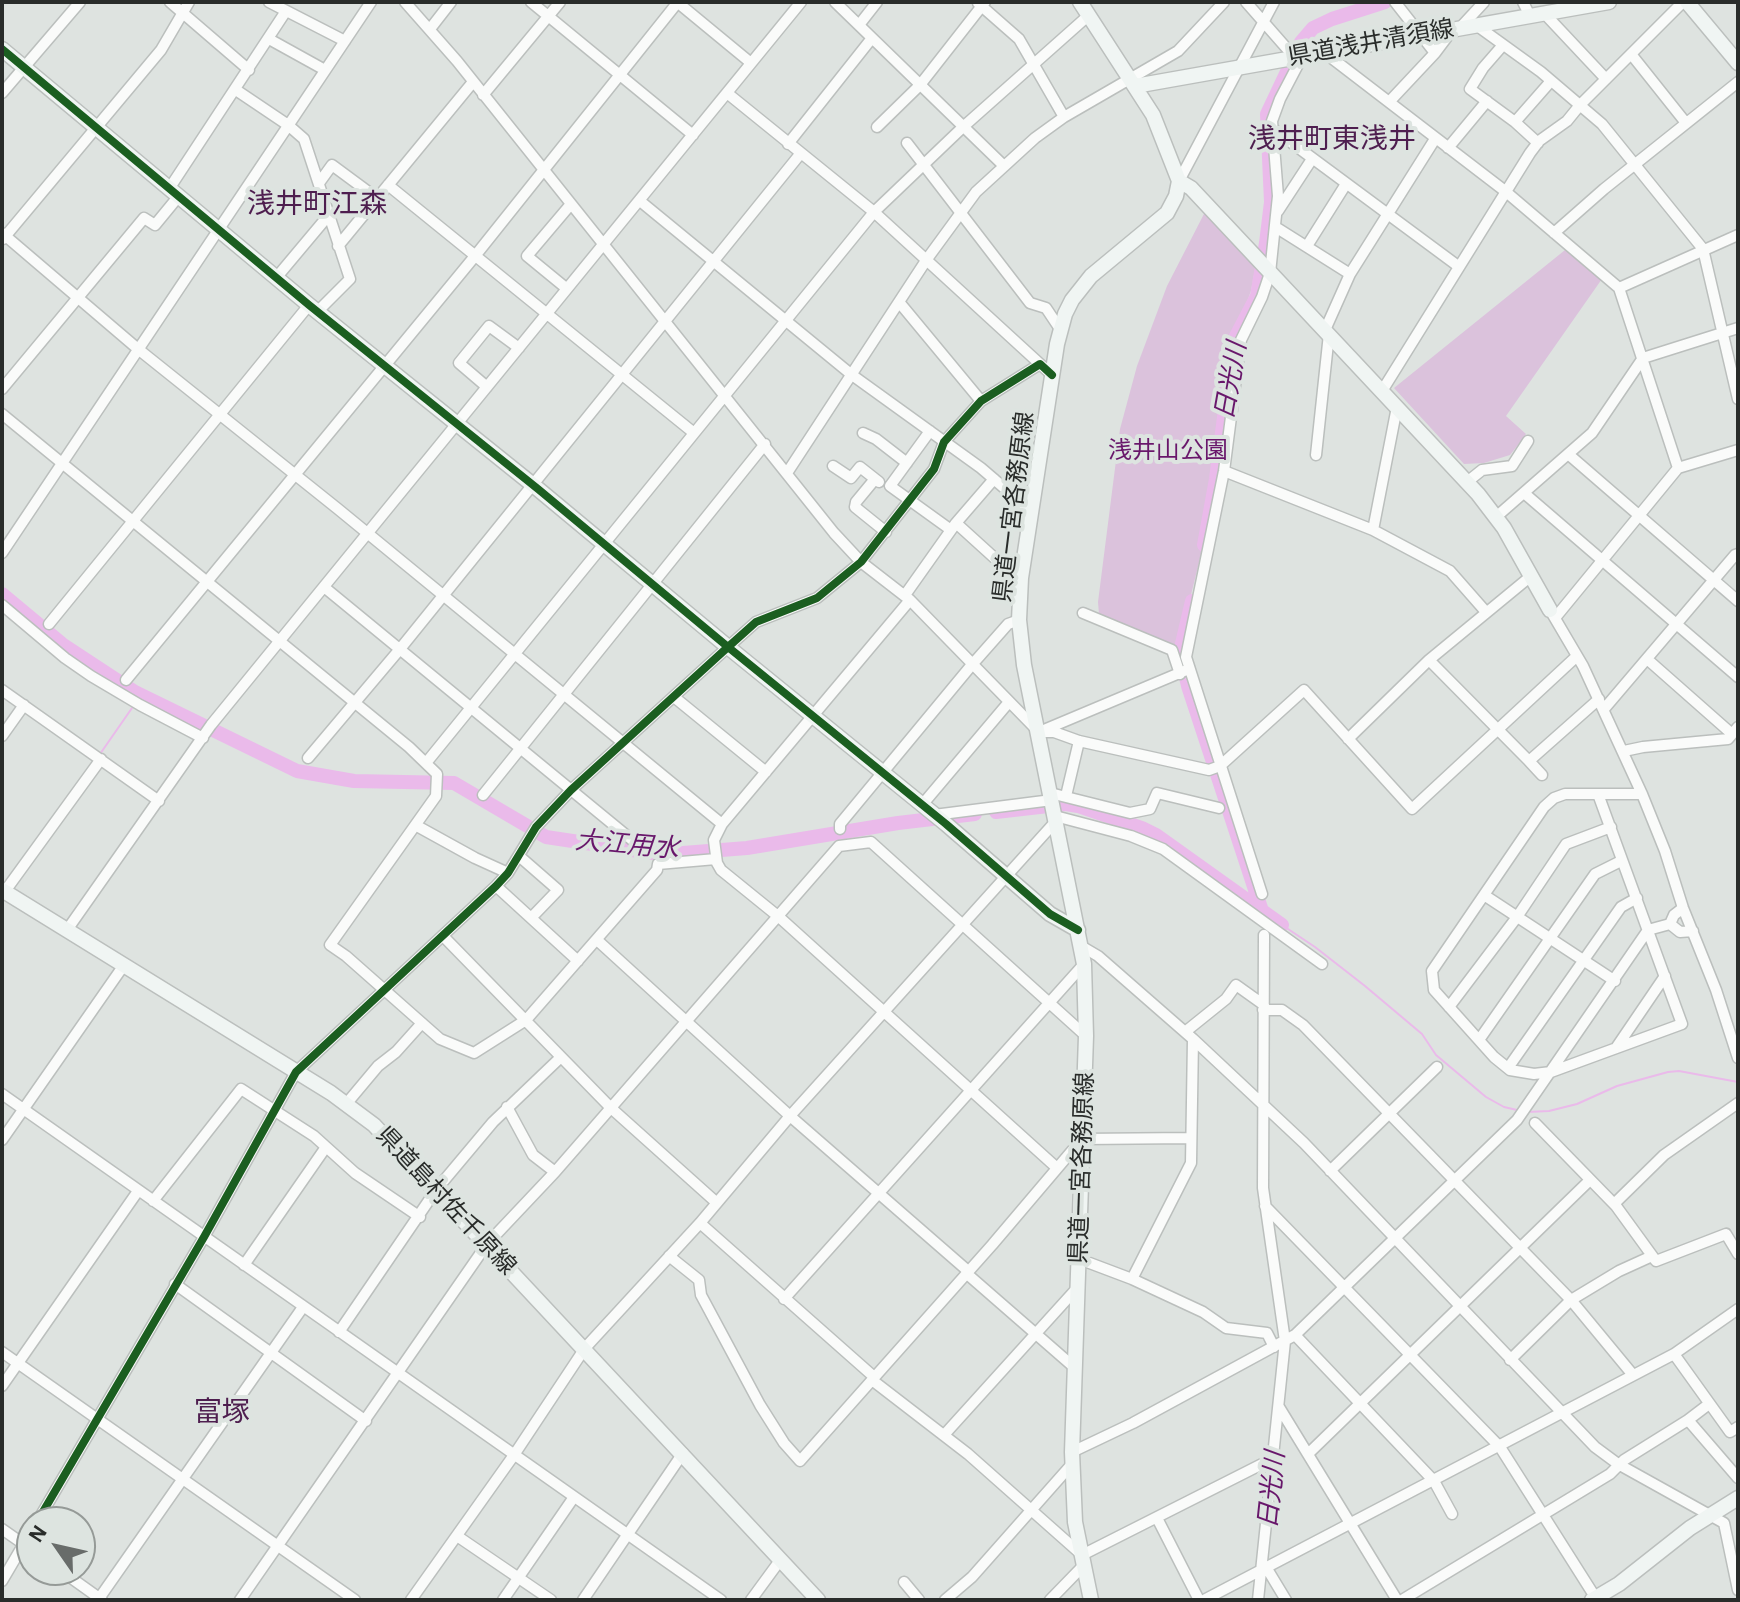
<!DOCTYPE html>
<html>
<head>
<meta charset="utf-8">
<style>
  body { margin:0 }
  #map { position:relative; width:1740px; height:1602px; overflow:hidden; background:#dee3e0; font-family:"Alegreya Sans",sans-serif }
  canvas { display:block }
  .frame { position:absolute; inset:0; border:4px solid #292c2a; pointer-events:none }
  .north { position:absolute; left:16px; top:1506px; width:80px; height:80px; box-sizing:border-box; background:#dde4e0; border:2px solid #959a97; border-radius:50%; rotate:304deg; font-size:22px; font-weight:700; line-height:32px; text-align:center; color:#292c2a }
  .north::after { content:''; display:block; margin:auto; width:28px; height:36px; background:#686c6a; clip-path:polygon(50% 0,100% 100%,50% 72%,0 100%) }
</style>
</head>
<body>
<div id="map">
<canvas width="1740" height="1602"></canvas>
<div class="frame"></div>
<div class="north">N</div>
</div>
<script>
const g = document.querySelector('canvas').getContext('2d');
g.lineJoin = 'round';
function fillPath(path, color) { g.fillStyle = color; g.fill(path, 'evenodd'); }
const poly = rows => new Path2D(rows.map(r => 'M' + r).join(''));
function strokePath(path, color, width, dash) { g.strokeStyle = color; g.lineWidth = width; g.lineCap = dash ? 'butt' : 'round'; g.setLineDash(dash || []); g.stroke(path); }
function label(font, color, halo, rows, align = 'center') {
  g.font = font + ' "Alegreya Sans","Noto Sans JP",sans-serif'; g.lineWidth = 8; g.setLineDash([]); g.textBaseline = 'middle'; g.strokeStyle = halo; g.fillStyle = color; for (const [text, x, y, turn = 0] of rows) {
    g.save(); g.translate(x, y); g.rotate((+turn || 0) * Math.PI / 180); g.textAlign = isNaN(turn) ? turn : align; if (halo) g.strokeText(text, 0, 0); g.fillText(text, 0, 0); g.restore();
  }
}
fillPath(poly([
  [1206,210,1256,264,1251,291,1233,339,1219,452,1204,542,1178,648,1099,614,1098,602,1120,429,1137,366,1167,286],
  [1570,246,1604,276,1506,416,1526,434,1522,440,1510,455,1484,463,1464,464,1394,388]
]), '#dbc2dc');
strokePath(poly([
  [100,754,132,708],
  [1280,928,1282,925,1315,947,1365,986,1422,1034,1436,1055,1486,1097,1504,1107,1517,1110],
  [1527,1112,1549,1111,1577,1104,1617,1086,1668,1072,1679,1071,1738,1082],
  [1272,1517,1273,1500]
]), '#eabaea', 2);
strokePath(poly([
  [1204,545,1216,479,1234,340,1257,296,1266,243,1271,202,1267,114,1301,42,1313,28,1332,19,1385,2],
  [2,594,62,644,135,692,297,771,354,781,454,783,546,837,652,853,683,853,747,848,898,823,975,814],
  [1192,601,1180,652,1188,686,1261,908],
  [996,812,1066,804,1078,806,1142,828,1156,835,1282,925]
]), '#eabaea', 14);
const street = poly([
  [170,2,249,70],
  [269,2,345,41],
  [405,2,457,61,834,533,861,562,910,600,1037,730],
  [531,2,693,135],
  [677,2,751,63],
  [835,2,1004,166],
  [1246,2,1289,51,1290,57],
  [1395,2,1435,53],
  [1523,2,1530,16],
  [978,3,1019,39,1064,117],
  [1544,13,1606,79],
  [859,25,877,2],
  [1476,25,1541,72,1602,124,1703,249,1738,399],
  [1460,28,1484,2],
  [430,29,451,2],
  [269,39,325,70],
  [1503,45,1483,68,1470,89,1515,122,1538,143],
  [1327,52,1329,56,1505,191,1619,288,1678,468,1555,618],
  [1631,54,1686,123],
  [236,90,288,125,304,139,350,279,318,311],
  [2,93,80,2],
  [727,93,874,212,1040,364],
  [483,95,560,2],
  [1389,102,1435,53,1453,29],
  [1515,122,1551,81],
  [877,127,920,85,985,2],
  [1273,129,1458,266],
  [907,143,1030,303,1046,308,1060,329],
  [788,144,872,38],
  [1448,148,1487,101],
  [1179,181,1274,2],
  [319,183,332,165,378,199],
  [388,185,694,433],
  [169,189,286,11],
  [640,201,852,375,981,468,1031,511],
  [1278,211,1312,159],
  [1277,228,1350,274],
  [2,233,138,349,338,509,722,824],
  [1554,233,1604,189,1738,82],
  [3,239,161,50,189,2],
  [338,246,473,82],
  [1307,246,1346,184],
  [276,278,328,216],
  [566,288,527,256,571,204],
  [1619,288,1738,235],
  [899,302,981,401],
  [1325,330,1350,274,1435,139],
  [487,387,459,363,489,326,519,348],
  [2,389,144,218,155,225,178,197],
  [1382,391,1530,153,1539,141,1567,121,1580,105,1683,2],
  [2,414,409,747,437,774,436,796,330,945,346,956,440,1039,474,1053,526,1020,657,870,658,864,716,859],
  [930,431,890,486,951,530],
  [863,433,876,439,907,463],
  [1568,454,1738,601],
  [1316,455,1329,334],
  [833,466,851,478,860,467,879,482],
  [1678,468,1738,450],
  [1224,471,1373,530,1450,571,1486,612],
  [787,473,927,259,976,192,1035,138,1064,117,1178,51,1224,2],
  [875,479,856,502,855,507,886,532],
  [1467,482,1482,470,1512,466,1528,441],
  [1524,493,1738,677],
  [1496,517,1592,433,1643,358,1738,328],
  [956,523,1021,582],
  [1373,530,1397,407],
  [2,553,371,2],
  [324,587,643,849],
  [905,595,956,523,994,479],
  [910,600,722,824,714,840,717,863,721,870,779,917,1057,1168],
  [2,605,65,658,91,676,140,705,203,738],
  [1083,613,1172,650,1180,674],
  [1553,615,1583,666,1642,794,1665,851,1683,908,1716,990,1738,1058],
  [49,624,309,305],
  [1647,659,1732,734],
  [1429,660,1529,761,1599,699],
  [1189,669,1039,732,1054,732,1079,741,1209,770,1220,766,1304,690,1412,809,1577,656],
  [126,680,475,256,678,2],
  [2,690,159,801],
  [674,697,766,772],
  [1604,709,1735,555,1738,554],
  [2,736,24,705],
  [1348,739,1429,660,1531,576],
  [1624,751,1643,747,1728,739,1738,727],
  [308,758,400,649,801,153],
  [1529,761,1542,775],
  [426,763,874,212,963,127,1089,15],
  [1050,793,1130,813,1150,809,1157,793,1219,808],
  [1598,794,1682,1024,1551,1072,1534,1074,1510,1070,1494,1057,1434,990,1432,971,1544,807,1554,798,1565,794,1642,794],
  [483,795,765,444],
  [1066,796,1079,741],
  [922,805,1009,702],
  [934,815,1052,800],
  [1055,816,1131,836,1163,849,1322,964],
  [417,826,475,858,508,873],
  [840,829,840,824,970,667,1008,624,1019,620],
  [519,856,558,890,531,918],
  [496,886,578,961],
  [3,894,101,759],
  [1262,894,1186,657,1224,471,1241,340,1262,297,1270,273,1278,196,1272,121,1280,99,1303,55],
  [1484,895,1615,981],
  [1670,924,1680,932,1693,931],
  [67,930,211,725,801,2],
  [443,936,611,1108,717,1203],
  [597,940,790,1116,968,1271],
  [1081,946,1098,956,1193,1039,1304,1143,1595,1447,1618,1464,1724,1523,1738,1590],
  [1449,1007,1517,917,1566,844,1611,827],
  [1263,1010,1282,1010,1303,1025,1571,1300,1633,1375],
  [1185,1032,1226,999,1236,985,1264,1005],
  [1479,1040,1595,874,1621,861],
  [1616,1048,1665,976],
  [1508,1068,1621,907,1637,898],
  [2,1094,721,1600],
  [347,1103,378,1066,396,1052,422,1023],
  [507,1107,533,1155,555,1172],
  [1535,1123,1616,1206,1656,1261,1726,1234,1738,1254],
  [2,1140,124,965],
  [1330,1171,1437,1067],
  [153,1201,241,1089,314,1136,355,1173,420,1217],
  [1614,1204,1664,1155,1738,1103],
  [1265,1206,1500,1447,1597,1600],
  [700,1223,873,1376],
  [669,1256,699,1280,701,1295,760,1405,784,1443,800,1461,992,1245,1082,1139,1191,1138],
  [1079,1259,1132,1279,1203,1312,1226,1328,1267,1333,1274,1347],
  [244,1265,326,1147],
  [966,1273,1075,1368],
  [1132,1279,1191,1163,1193,1039],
  [175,1284,366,1421],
  [784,1299,1084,964],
  [339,1332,436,1190,493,1122,561,1057],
  [1295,1335,1434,1481,1452,1514],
  [2,1352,355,1600],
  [1674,1354,1730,1432,1738,1427],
  [1510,1360,1571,1300,1619,1271,1652,1256],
  [872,1380,968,1454,1082,1555,1274,1458],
  [2,1386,138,1191],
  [1279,1407,1397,1600],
  [1688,1420,1709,1404],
  [944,1435,1078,1287],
  [1072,1452,1133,1423,1295,1335,1517,1120,1648,930,1670,924,1674,915,1683,908],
  [1309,1453,1590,1180],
  [1157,1518,1199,1600],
  [37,1522,204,1237,296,1072,496,886,508,873,536,827,571,790,728,647,756,622,817,598,861,562,934,469,944,442,981,401,1040,364,1052,375],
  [2,1529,32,1550],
  [457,1536,551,1600],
  [1266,1567,1286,1600],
  [60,1570,102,1600],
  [2,1581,32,1530],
  [904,1582,919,1600],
  [98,1600,303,1307],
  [240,1600,487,1244,555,1172,839,846,871,842,1086,1036],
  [411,1600,514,1455,585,1348,700,1223,790,1116,1056,821],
  [503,1600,574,1497],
  [583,1600,683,1453],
  [751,1600,781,1559],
  [945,1600,972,1577,1072,1464],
  [1050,1600,1084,1565],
  [1204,1600,1674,1354,1738,1309],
  [1258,1600,1285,1341,1263,1188,1264,935],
  [1402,1600,1610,1474,1624,1460,1688,1420,1738,1478]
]);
const secondary = poly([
  [1080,2,1153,115,1179,181,1176,196,1167,213,1091,276,1072,300,1065,314,1057,344,1021,578,1019,620,1024,665,1084,964,1086,1036,1072,1452,1075,1522,1091,1600],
  [1687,2,1738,63],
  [2,49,309,305,538,489,728,647,946,824,1050,914,1078,930],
  [1135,86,1609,2],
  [1179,181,1191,188,1478,494,1504,528,1550,610],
  [2,890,331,1093,374,1125,818,1600],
  [1592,1600,1619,1584,1690,1528,1738,1498]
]);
strokePath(street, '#bbbfbd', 13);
strokePath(secondary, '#bbbfbd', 17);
strokePath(street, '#fafbfa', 10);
strokePath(secondary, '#f0f5f3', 14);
strokePath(poly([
  [2,49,309,305,538,489,728,647,946,824,1050,914,1078,930],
  [37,1522,204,1237,296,1072,496,886,508,873,536,827,571,790,728,647,756,622,817,598,861,562,934,469,944,442,981,401,1040,364,1052,375]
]), '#1b5e20', 8);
label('24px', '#292c2a', '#dde4e0', [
  ["県道浅井清須線",1371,43,-10],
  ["県道一宮各務原線",1014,507,-83],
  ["県道一宮各務原線",1082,1168,-88],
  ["県道島村佐千原線",446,1201,47]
]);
label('24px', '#69176b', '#dde4e0', [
  ["浅井山公園",1168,451]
]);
label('italic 26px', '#68176b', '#dde4e0', [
  ["日光川",1231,381,-80],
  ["大江用水",627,845,5],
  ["日光川",1272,1490,-84]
]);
label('28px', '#4e1e4f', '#dde4e0', [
  ["浅井町東浅井",1332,140],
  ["浅井町江森",317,205],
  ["富塚",222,1413]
]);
</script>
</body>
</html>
